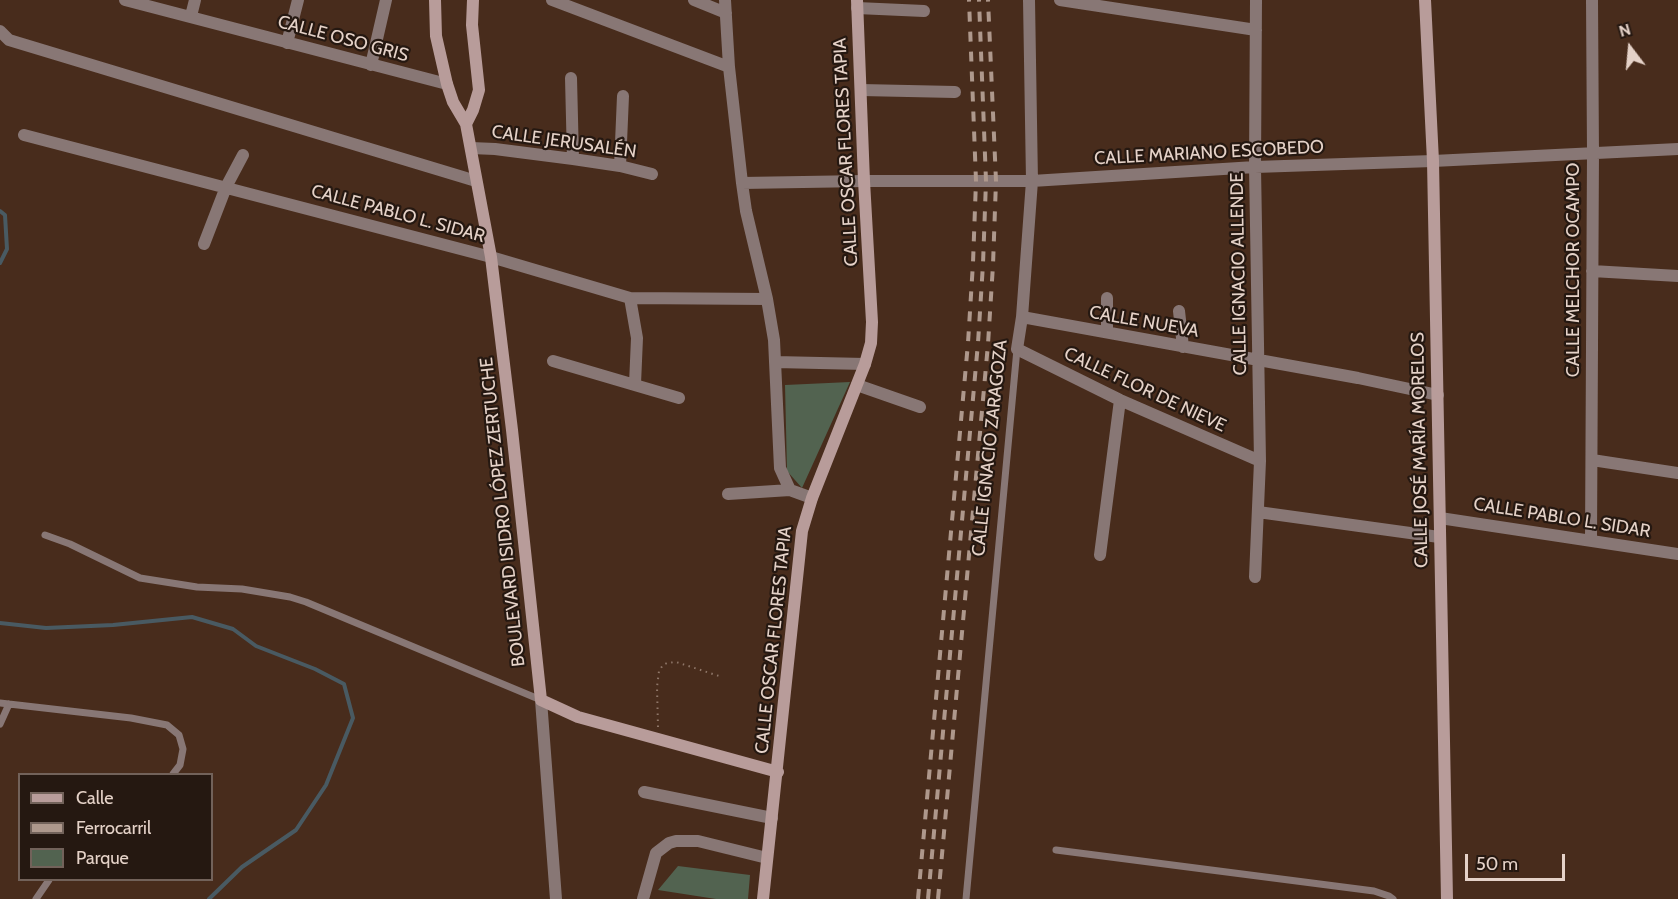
<!DOCTYPE html>
<html>
<head>
<meta charset="utf-8">
<style>
  body { margin:0 }
  #map { position:relative; width:1678px; height:899px; overflow:hidden; background:#482c1c; font-family:Cabin,sans-serif }
  canvas { display:block }
  .legend { position:absolute; left:18px; top:773px; width:195px; height:108px; box-sizing:border-box; background:#251811; border:2px solid #72625a; margin:0; padding:8px 10px; list-style:none; font-size:18px; color:#e5d2c8 }
  .legend li { display:flex; align-items:center; gap:12px; height:30px }
  .legend b { width:30px; border:2px solid #72625a }
  .north { position:absolute; left:1600px; top:18px; width:60px; height:60px; -webkit-text-stroke:4px #251811; paint-order:stroke; rotate:344deg; font-size:16px; font-weight:700; line-height:24px; text-align:center; color:#e5d2c8 }
  .north::after { content:''; display:block; margin:auto; width:21px; height:27px; background:#e5d2c8; clip-path:polygon(50% 0,100% 100%,50% 72%,0 100%) }
  .scale { position:absolute; left:1465px; top:854px; width:100px; height:27px; box-sizing:border-box; border:3px solid #e5d2c8; border-top:0; padding-left:8px; font-size:18px; line-height:21px; white-space:nowrap; color:#e5d2c8; -webkit-text-stroke:4px #251811; paint-order:stroke }
</style>
</head>
<body>
<div id="map">
<canvas width="1678" height="899"></canvas>
<ul class="legend">
<li><b style="height:8px;background:#b89c9a"></b>Calle</li>
<li><b style="height:8px;background:#ae988c"></b>Ferrocarril</li>
<li><b style="height:16px;background:#526350"></b>Parque</li>
</ul>
<div class="north">N</div>
<div class="scale">50 m</div>
</div>
<script>
const g = document.querySelector('canvas').getContext('2d');
g.lineJoin = 'round';
function fillPath(path, color) { g.fillStyle = color; g.fill(path, 'evenodd'); }
const poly = rows => new Path2D(rows.map(r => 'M' + r).join(''));
function strokePath(path, color, width, dash) { g.strokeStyle = color; g.lineWidth = width; g.lineCap = dash ? 'butt' : 'round'; g.setLineDash(dash || []); g.stroke(path); }
function label(font, color, halo, rows, align = 'center') {
  g.font = font + ' Cabin,sans-serif'; g.lineWidth = 4.5; g.setLineDash([]); g.textBaseline = 'middle'; g.strokeStyle = halo; g.fillStyle = color; for (const [text, x, y, turn = 0] of rows) {
    g.save(); g.translate(x, y); g.rotate((+turn || 0) * Math.PI / 180); g.textAlign = isNaN(turn) ? turn : align; if (halo) g.strokeText(text, 0, 0); g.fillText(text, 0, 0); g.restore();
  }
}
fillPath(poly([
  [850,382,802,488,787,471,785,385],
  [678,866,750,875,748,899,716,899,658,890]
]), '#526350');
strokePath(poly([
  [0,211,5,215,7,249,0,263],
  [0,623,46,628,113,625,192,617,233,629,256,646,315,669,344,684,353,718,326,785,296,830,242,867,209,899]
]), '#495a62', 4);
strokePath(poly([
  [658,727,657,687,659,671,663,665,667,663,676,662,719,676]
]), '#8f7769', 2, [1.5, 4.5]);
strokePath(poly([
  [45,535,70,544,140,578,197,587,242,589,290,597,306,602,541,700],
  [0,703,131,718,167,725,179,735,183,749,180,765,173,774],
  [0,724,9,704],
  [1056,850,1374,891,1389,896,1393,899],
  [36,899,49,880],
  [966,899,1017,349]
]), '#887775', 7);
strokePath(poly([
  [125,0,447,84],
  [552,0,729,67],
  [694,0,726,13],
  [725,0,729,67,742,183,746,211,767,299,774,340,780,468,790,490,812,498],
  [1029,0,1032,181,1022,317,1017,349,1120,400,1260,461],
  [1060,0,1256,30],
  [857,8,924,11],
  [191,16,195,0],
  [0,31,9,40,476,181],
  [287,43,298,0],
  [371,65,386,0],
  [571,78,573,159],
  [861,90,955,92],
  [24,135,491,257,630,298,767,299],
  [471,148,495,149,573,159,620,166,652,174],
  [620,166,623,96],
  [742,183,864,181,1032,181,1255,167,1433,161,1678,149],
  [204,244,226,187,243,155],
  [1592,271,1678,276],
  [630,298,637,338,635,384],
  [1107,298,1107,332],
  [1179,311,1183,347],
  [1022,317,1358,378,1438,395],
  [553,361,679,398],
  [775,362,865,364],
  [857,385,920,407],
  [1592,460,1678,473],
  [728,494,790,490],
  [1258,512,1439,537],
  [1440,518,1678,554],
  [1591,540,1593,153,1592,0],
  [1100,555,1120,400],
  [1255,577,1260,461,1255,167,1256,0],
  [541,700,556,899],
  [644,792,772,818],
  [643,899,656,853,669,843,676,841,698,841,767,858]
]), '#887775', 12);
strokePath(poly([
  [435,0,436,36,447,84,453,102,466,124,491,257,512,430,541,700,578,717,778,772],
  [1425,0,1433,161,1447,899],
  [466,124,473,110,479,90,472,25,473,0],
  [763,899,802,531,812,498,865,364,871,343,872,322,864,181,857,0]
]), '#b89c9a', 12);
strokePath(poly([
  [918,899,968,343,973,263,976,181,969,0],
  [928,899,978,343,983,264,986,181,979,0],
  [938,899,988,344,993,265,996,181,988,0]
]), '#ae988c', 4, [10, 10]);
label('18px', '#e5d2c8', '#251811', [
  ["CALLE OSO GRIS",343,39,15],
  ["CALLE JERUSALÉN",564,142,8],
  ["CALLE OSCAR FLORES TAPIA",846,152,-93],
  ["CALLE MARIANO ESCOBEDO",1209,153,-3],
  ["CALLE PABLO L. SIDAR",398,214,15],
  ["CALLE MELCHOR OCAMPO",1574,270,-90],
  ["CALLE IGNACIO ALLENDE",1239,274,-91],
  ["CALLE NUEVA",1144,322,10],
  ["CALLE FLOR DE NIEVE",1145,390,25],
  ["CALLE IGNACIO ZARAGOZA",990,448,-84],
  ["CALLE JOSÉ MARÍA MORELOS",1420,450,-91],
  ["BOULEVARD ISIDRO LÓPEZ ZERTUCHE",503,512,-96],
  ["CALLE PABLO L. SIDAR",1562,518,9],
  ["CALLE OSCAR FLORES TAPIA",774,640,-84]
]);
</script>
</body>
</html>
